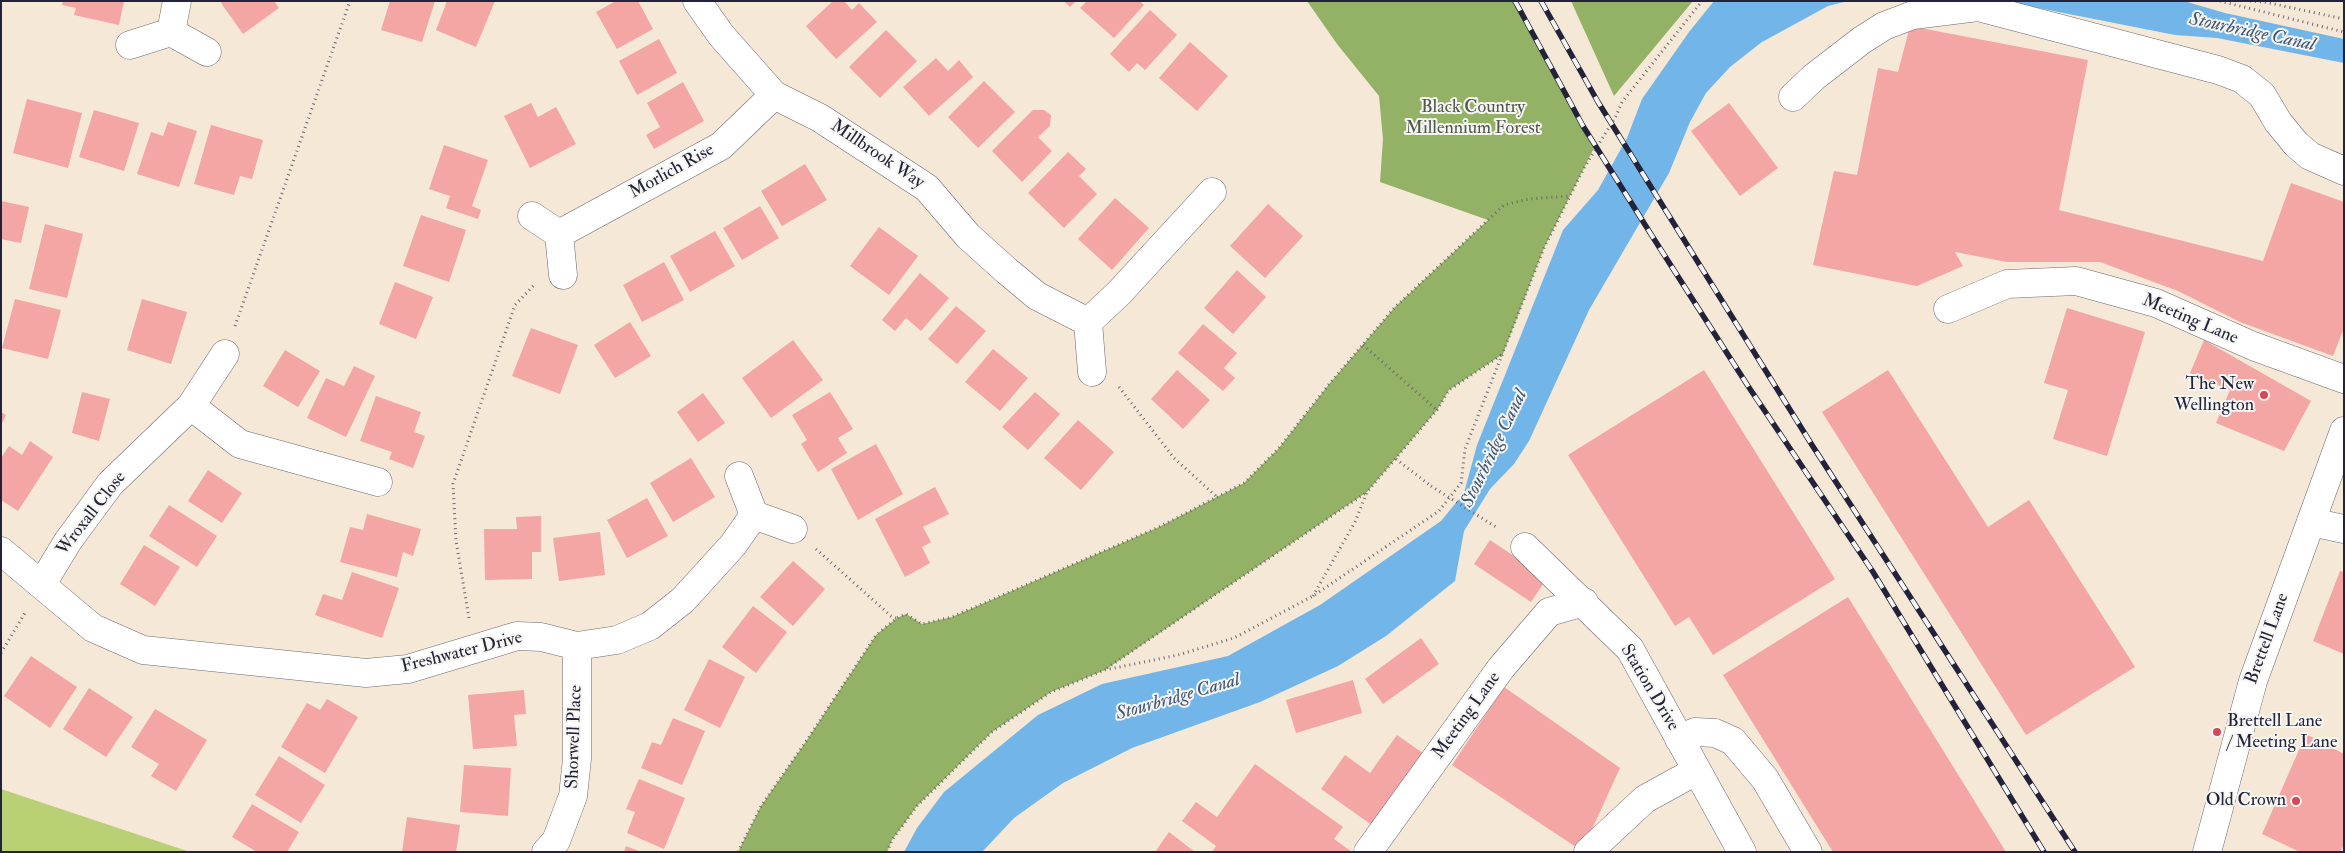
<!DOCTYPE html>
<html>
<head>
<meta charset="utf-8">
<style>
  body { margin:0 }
  #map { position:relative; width:2345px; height:853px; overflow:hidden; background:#f5e8d7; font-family:"IM FELL Double Pica",serif }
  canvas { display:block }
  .frame { position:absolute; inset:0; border:2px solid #22223b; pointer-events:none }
</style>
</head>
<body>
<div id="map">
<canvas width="2345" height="853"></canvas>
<div class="frame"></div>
</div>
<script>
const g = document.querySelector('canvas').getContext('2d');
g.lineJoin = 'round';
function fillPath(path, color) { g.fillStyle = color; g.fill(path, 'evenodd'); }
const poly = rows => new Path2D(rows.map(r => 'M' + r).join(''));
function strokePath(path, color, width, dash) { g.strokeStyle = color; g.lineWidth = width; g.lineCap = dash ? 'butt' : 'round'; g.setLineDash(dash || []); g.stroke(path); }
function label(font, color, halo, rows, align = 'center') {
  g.font = font + ' "IM FELL Double Pica",serif'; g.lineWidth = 4; g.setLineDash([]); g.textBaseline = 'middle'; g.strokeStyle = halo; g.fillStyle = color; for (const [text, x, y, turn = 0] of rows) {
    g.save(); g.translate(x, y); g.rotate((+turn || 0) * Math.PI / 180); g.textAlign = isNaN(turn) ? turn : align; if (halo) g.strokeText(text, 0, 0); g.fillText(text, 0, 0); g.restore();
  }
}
fillPath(poly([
  [1,789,190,852,1,852]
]), '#bad075');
fillPath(poly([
  [1307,1,1514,1,1595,146,1544,248,1503,354,1449,390,1437,410,1367,492,1105,670,1051,692,992,732,917,806,892,840,887,852,738,852,761,806,807,740,876,635,897,618,906,614,922,624,952,617,1159,527,1244,483,1278,449,1330,383,1395,307,1488,220,1380,182,1383,139,1379,96,1337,44],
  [1571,1,1693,1,1614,96]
]), '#93b266');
fillPath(poly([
  [1714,1,1848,1,1828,6,1762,42,1730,67,1706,93,1690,122,1669,173,1589,310,1529,441,1514,464,1490,489,1464,531,1455,581,1386,636,1338,666,1260,702,1132,748,1063,783,1014,818,982,852,904,852,917,828,944,792,1038,715,1102,684,1228,656,1320,605,1441,521,1464,493,1477,445,1563,230,1598,190,1627,138,1642,99,1689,32],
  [2003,1,2184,1,2225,13,2344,39,2344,63,2217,38,2175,35]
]), '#72b5e8');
fillPath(poly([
  [63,1,124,1,119,25,74,15,76,8,62,5],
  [223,1,274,1,279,8,243,34,221,3],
  [390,1,435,1,422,42,381,30],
  [447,1,495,1,476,47,436,30],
  [616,1,638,1,653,29,617,49,596,12],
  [833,1,844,1,852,10,859,3,877,22,836,59,806,26],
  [1064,1,1076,1,1070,7],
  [1087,1,1140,1,1144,5,1114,38,1080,8],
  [1150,10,1177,35,1145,70,1137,63,1129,72,1110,54],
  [1910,26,2088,60,2059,210,2263,261,2291,183,2344,202,2344,328,2333,356,2240,322,2178,291,2100,262,2007,262,1955,252,1963,266,1917,286,1813,265,1834,171,1857,175,1878,68,1898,72],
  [886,30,917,61,880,98,849,67],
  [659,39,677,73,637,95,619,61],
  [1190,42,1228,76,1197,111,1159,78],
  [936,58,948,71,959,60,973,77,929,116,903,87],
  [984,81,1015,112,978,148,948,117],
  [683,82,704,121,654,149,646,135,660,127,647,103],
  [27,99,82,113,68,168,13,153],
  [531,103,538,117,556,107,576,144,530,168,504,116],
  [1729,103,1778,168,1740,196,1691,131],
  [94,110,139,123,124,171,79,157],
  [1033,110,1044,110,1051,115,1050,126,1038,137,1052,151,1022,182,992,151],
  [168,122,197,131,179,187,137,174,151,132,163,136],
  [211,125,263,140,252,179,240,176,234,195,194,184],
  [444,145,488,160,472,206,481,210,478,219,446,208,450,196,429,189],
  [1068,152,1086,169,1079,176,1097,194,1064,228,1028,193],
  [805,164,827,200,782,226,761,191],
  [1115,198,1149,228,1112,270,1078,239],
  [1,201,29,207,21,243,1,239],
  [1268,204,1303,236,1265,278,1230,246],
  [760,206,779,238,742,260,723,228],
  [421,215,466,230,449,282,403,266],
  [45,224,83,234,67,298,29,289],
  [879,227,918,256,889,295,850,266],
  [715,231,735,266,690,292,670,256],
  [664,262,684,300,642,322,623,285],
  [1237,270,1266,297,1233,334,1204,308],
  [920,273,949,298,921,331,906,318,895,331,882,320],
  [395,282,433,297,416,339,379,324],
  [15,299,61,310,48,359,2,348],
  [142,299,187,312,171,364,127,350],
  [956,306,986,331,957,364,928,339],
  [2067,308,2145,332,2107,456,2053,439,2068,390,2044,383],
  [630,322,651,356,615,378,594,345],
  [1203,324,1237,353,1224,368,1235,378,1223,391,1178,353],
  [531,328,578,345,560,394,512,376],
  [793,340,823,380,771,418,742,378],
  [2204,340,2311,401,2284,451,2216,423,2230,390,2190,373],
  [993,349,1028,378,1000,411,965,382],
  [285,350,320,371,298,407,263,386],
  [354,366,375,376,346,437,307,418,326,378,344,386],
  [1177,370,1210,400,1183,429,1151,399],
  [1704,370,1835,579,1713,655,1689,617,1675,626,1568,455],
  [1888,370,1988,527,2029,500,2135,667,2026,735,1822,412],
  [82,392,110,399,99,441,72,433],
  [830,392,853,429,838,438,847,453,818,472,801,444,807,440,792,415],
  [1035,392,1060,414,1028,450,1002,427],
  [703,393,725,423,698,442,677,412],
  [376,396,421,412,414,432,425,436,413,468,389,459,392,452,360,441],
  [1,412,6,415,1,425],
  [1078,420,1114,452,1081,490,1044,458],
  [30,441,53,457,18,511,1,500,1,458,9,446,22,455],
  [876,444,903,494,858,520,831,469],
  [691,458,715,497,673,522,650,483],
  [208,470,242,493,222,523,188,501],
  [935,487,949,514,923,527,931,542,922,547,930,563,905,577,875,519],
  [647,498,668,536,627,558,607,520],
  [169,505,217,536,197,567,149,536],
  [367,514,421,529,413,556,403,552,397,577,340,562,350,527,363,530],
  [541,516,541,552,532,552,532,579,485,580,484,529,517,529,516,517],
  [600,532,605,575,559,581,553,538],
  [1490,540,1547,578,1531,602,1474,564],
  [144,545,180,567,155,606,120,584],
  [793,561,825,589,793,626,760,597],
  [2340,571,2344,572,2344,654,2313,641],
  [352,572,399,588,382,638,315,615,323,594,342,600],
  [1848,597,2006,852,1833,852,1723,675],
  [753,606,787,632,756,673,722,647],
  [1421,638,1439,664,1383,704,1365,679],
  [31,656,77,687,50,728,4,696],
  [709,659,745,677,720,728,684,710],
  [1353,680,1362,713,1296,733,1286,700],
  [1504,687,1620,768,1582,851,1452,765],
  [89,688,133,717,106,757,63,729],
  [524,690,526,714,514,715,517,746,473,749,468,695],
  [327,699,358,717,325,773,281,747,307,703,320,710],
  [155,709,207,740,176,791,151,776,159,764,131,747],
  [673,718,705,731,682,785,641,768,652,742,661,745],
  [2306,734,2344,754,2344,845,2340,852,2300,852,2262,834],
  [1397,735,1427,756,1376,828,1321,789,1345,755,1370,773],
  [279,756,325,785,301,823,255,795],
  [1255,764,1343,827,1334,839,1352,852,1212,852,1216,846,1182,821,1196,802,1217,817],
  [464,765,511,768,508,816,460,812],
  [639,779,685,798,664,849,627,833,635,812,626,809],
  [252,804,299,832,287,852,257,852,232,837],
  [407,817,460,825,456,852,402,852],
  [1169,832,1195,852,1155,852],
  [626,846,641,852,624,852]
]), '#f3a6a4');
const minor = poly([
  [697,1,721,35,774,95,820,118,927,188,968,236,1007,271,1037,296,1088,322],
  [171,32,177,1],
  [130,45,171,32,207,52],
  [1793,97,1814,77,1862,40,1884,26,1913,15,1978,7,2218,70,2242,79,2262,95,2278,122,2296,144,2310,156,2344,171],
  [532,216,559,234,563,275],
  [559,234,721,146,774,95],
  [1948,309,2007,284,2076,281,2156,303,2253,346,2344,379],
  [1092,372,1088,322,1119,293,1212,192],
  [191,406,240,444,378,482],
  [739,476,754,515,793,529],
  [2311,522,2344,529],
  [1525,547,1630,649,1742,852],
  [1,551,93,628,143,650,366,673,408,669,517,636,541,637,577,646,617,640,650,626,683,600,733,545,754,515],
  [42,584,68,541,110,484,191,406,225,354],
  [1679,739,1695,732,1715,733,1733,741,1765,779,1808,852],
  [546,852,556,841,573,796,577,759,577,646],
  [1368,852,1501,668,1549,612,1584,602],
  [1588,852,1645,799,1696,771]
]);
const major = poly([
  [2207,852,2253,681,2344,431]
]);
strokePath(minor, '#6c6772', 29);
strokePath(major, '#6c6772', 29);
strokePath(poly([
  [2220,1,2344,32],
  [2250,1,2265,2,2344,19],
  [235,326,350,1],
  [1363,345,1437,410],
  [1119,387,1174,458,1218,498],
  [1396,459,1431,486],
  [816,549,891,616,896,618],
  [1313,596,1355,522,1367,492,1437,410,1449,390,1503,354],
  [469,618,456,541,453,484,515,305,535,284],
  [1,653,25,613],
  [1107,668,1367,492],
  [738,852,761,806,807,740,876,635,897,618,906,614,922,624,952,617,1159,527,1244,483,1278,449,1330,383,1395,307,1504,205,1529,199,1570,196],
  [887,852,892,840,917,806,992,732,1051,692,1105,670,1178,655,1234,638,1313,596,1439,511,1461,483,1465,449,1544,248,1584,168,1616,116,1622,102,1702,1]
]), '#6c6772', 3, [1, 4]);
strokePath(minor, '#fff', 28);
strokePath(major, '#fff', 28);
const rail = poly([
  [1515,1,1583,126,1654,239,1748,386,1873,572,2044,852],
  [1541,1,1598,102,1812,445,2075,852]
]);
strokePath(rail, '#22223b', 5.5);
strokePath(rail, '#f6f6f2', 4, [11]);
strokePath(poly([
  [1431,486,1496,527]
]), '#6c6772', 3, [1, 4]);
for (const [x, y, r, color] of [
  [2264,395,5,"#d1495b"],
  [2217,732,5,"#d1495b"],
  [2296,801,5,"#d1495b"]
]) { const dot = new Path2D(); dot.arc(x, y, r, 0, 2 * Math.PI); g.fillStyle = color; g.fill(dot); strokePath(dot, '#f6f6f2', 2); }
label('18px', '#50564c', '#f6f6f2', [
  ["Black Country",1473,108],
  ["Millennium Forest",1473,129]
]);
label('18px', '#22223b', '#f6f6f2', [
  ["Millbrook Way",877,155,34],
  ["Morlich Rise",672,172,-29],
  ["Meeting Lane",2190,320,23],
  ["Wroxall Close",92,514,-52],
  ["Brettell Lane",2268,639,-70],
  ["Freshwater Drive",462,653,-14],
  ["Station Drive",1649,688,59],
  ["Meeting Lane",1467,716,-54],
  ["Shorwell Place",575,737,-88]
]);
label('18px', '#22223b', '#f6f6f2', [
  ["The New",2254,385],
  ["Wellington",2254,406],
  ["Brettell Lane",2227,722,"left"],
  ["/ Meeting Lane",2227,743,"left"],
  ["Old Crown",2286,801]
], 'right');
label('italic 19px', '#3e5578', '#f6f6f2', [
  ["Stourbridge Canal",2252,33,12],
  ["Stourbridge Canal",1495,449,-64],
  ["Stourbridge Canal",1178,698,-16]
]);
</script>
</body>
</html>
